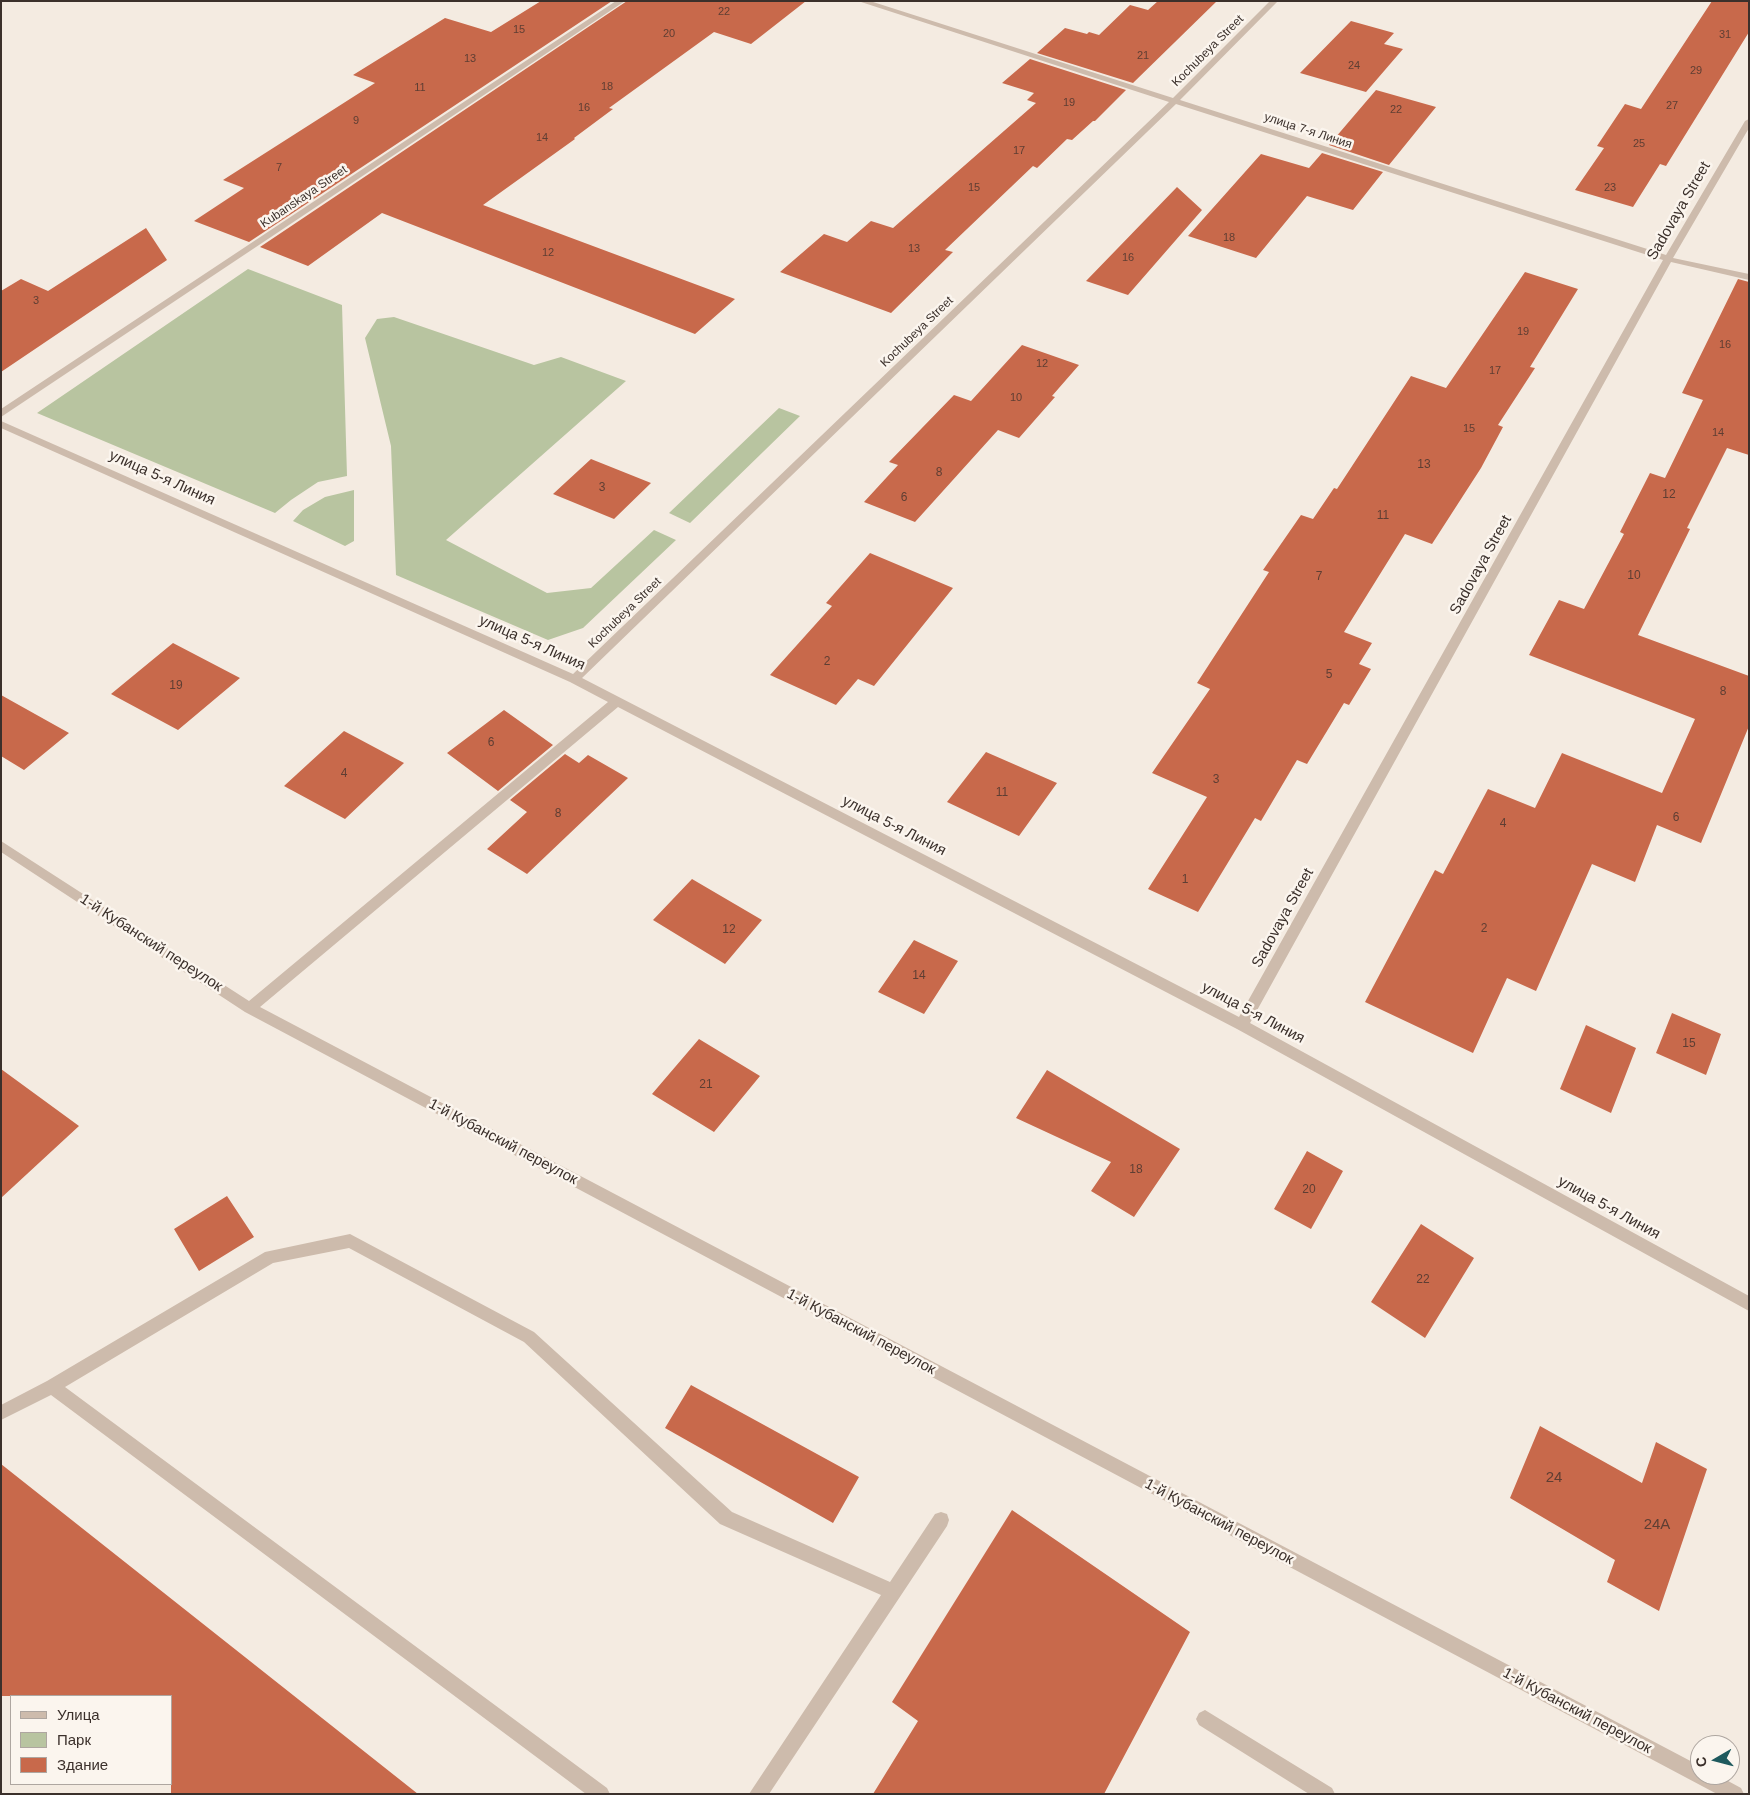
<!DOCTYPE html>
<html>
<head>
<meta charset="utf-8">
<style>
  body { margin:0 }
  #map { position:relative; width:1750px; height:1795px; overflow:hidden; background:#f4ebe1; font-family:Helvetica,sans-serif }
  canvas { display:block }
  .frame { position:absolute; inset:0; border:2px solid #3b302b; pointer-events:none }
  .legend { position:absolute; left:10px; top:1695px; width:162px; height:90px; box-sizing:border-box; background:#fbf5ee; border:1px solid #aea6a0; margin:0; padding:6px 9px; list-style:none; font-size:15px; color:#3b302b }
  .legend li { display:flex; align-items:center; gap:10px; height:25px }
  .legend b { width:25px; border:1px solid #aea6a0 }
  .north { position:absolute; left:1690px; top:1735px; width:50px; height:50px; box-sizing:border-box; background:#fbf5ee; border:1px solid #aea6a0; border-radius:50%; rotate:262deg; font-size:14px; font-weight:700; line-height:20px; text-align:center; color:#3b302b }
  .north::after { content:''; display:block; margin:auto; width:18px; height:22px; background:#1f5a5e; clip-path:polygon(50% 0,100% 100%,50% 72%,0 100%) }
</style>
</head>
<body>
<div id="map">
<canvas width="1750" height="1795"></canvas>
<div class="frame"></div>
<ul class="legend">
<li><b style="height:6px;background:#cdbbac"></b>Улица</li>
<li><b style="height:14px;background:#b8c4a0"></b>Парк</li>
<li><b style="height:14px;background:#c8694b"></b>Здание</li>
</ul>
<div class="north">С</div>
</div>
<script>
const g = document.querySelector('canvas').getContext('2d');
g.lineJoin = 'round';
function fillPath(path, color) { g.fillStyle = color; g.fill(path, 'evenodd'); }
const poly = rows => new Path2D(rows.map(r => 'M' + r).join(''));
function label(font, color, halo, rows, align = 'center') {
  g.font = font + ' Helvetica,sans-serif'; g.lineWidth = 5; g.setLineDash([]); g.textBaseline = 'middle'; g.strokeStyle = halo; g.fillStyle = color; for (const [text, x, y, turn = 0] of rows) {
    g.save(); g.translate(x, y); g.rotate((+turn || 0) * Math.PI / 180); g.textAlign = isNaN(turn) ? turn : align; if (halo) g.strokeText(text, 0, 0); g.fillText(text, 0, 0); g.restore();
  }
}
fillPath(poly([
  [248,269,342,305,347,476,318,482,291,500,275,513,37,413],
  [394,317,534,365,561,357,626,381,446,540,547,593,591,588,654,530,676,540,583,628,548,640,396,575,391,446,365,338,377,319],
  [779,408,800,416,690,523,669,513],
  [354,490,354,541,345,546,293,521,303,510,325,497]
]), '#b8c4a0');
fillPath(poly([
  [541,1,612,1,249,242,194,221,244,188,223,180,375,83,353,75,445,18,491,32],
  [627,1,806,1,751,44,714,32,609,108,613,109,574,138,575,139,483,205,735,299,695,334,382,213,308,266,260,247],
  [1158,1,1217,1,1133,83,1037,53,1065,28,1087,34,1089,32,1099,35,1130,5,1148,10],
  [1712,1,1749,1,1749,32,1666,166,1660,164,1633,207,1575,190,1604,148,1597,146,1625,104,1641,109],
  [1351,21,1394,33,1384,44,1403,49,1366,92,1300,73],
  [1030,59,1126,90,1095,121,1093,121,1072,140,1067,139,1037,168,1033,166,945,250,953,252,891,313,780,272,824,234,847,242,871,221,893,228,1036,103,1027,100,1034,93,1002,83],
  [1376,90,1436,107,1389,165,1329,145],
  [1322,153,1383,172,1353,210,1307,196,1256,258,1188,236,1261,154,1309,168],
  [1177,187,1202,210,1128,295,1086,281],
  [146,228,167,260,1,372,1,291,21,279,48,291],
  [1525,272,1578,289,1530,367,1535,368,1498,425,1503,427,1481,468,1432,544,1405,534,1344,632,1372,643,1359,664,1371,669,1349,705,1344,703,1307,764,1297,760,1261,821,1255,818,1198,912,1148,889,1207,797,1152,773,1210,689,1197,683,1269,572,1263,570,1301,515,1313,519,1334,488,1337,489,1411,376,1446,388],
  [1738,279,1749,282,1749,455,1727,448,1687,528,1690,529,1638,635,1749,676,1749,726,1701,843,1657,825,1635,882,1592,864,1536,991,1507,978,1473,1053,1365,1002,1435,870,1443,874,1488,789,1535,808,1562,753,1662,793,1695,719,1529,655,1559,600,1584,609,1624,534,1620,532,1650,473,1665,478,1703,400,1682,393],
  [1022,345,1079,365,1052,396,1055,397,1019,438,998,430,915,522,864,502,898,465,889,462,954,395,971,401],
  [591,459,651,483,614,519,553,494],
  [870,553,953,588,874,686,858,679,836,705,770,675,832,606,826,603],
  [173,643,240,678,178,730,111,694],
  [1,695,69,733,24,770,1,756],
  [504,710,553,745,498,791,447,753],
  [344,731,404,763,345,819,284,786],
  [986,752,1057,783,1019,836,947,802],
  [565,754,579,763,588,755,628,778,527,874,487,849,527,812,510,800],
  [692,879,762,920,725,964,653,920],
  [914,940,958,961,924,1014,878,992],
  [1672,1013,1721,1034,1706,1075,1656,1053],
  [1586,1025,1636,1048,1611,1113,1560,1089],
  [699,1039,760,1076,714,1132,652,1094],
  [1,1069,79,1126,1,1198],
  [1047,1070,1180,1149,1134,1217,1091,1191,1111,1162,1016,1118],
  [1307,1151,1343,1171,1311,1229,1274,1209],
  [227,1196,254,1237,199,1271,174,1229],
  [1421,1224,1474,1258,1425,1338,1371,1302],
  [691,1385,859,1477,833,1523,665,1428],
  [1540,1426,1642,1483,1656,1442,1707,1469,1659,1611,1607,1582,1615,1560,1510,1498],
  [1,1464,418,1794,171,1794,171,1696,1,1696],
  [1012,1510,1190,1632,1104,1794,873,1794,918,1721,892,1702]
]), '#c8694b');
fillPath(poly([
  [616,1,625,1,1,417,1,409,616,1],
  [858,1,870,1,1173,98,1270,1,1278,1,1180,100,1666,255,1745,121,1749,119,1749,128,1673,258,1749,274,1749,280,1671,262,1250,1023,1749,1296,1749,1311,1237,1029,618,707,260,1007,1700,1766,1700,1775,1717,1775,1741,1788,1744,1794,1717,1794,245,1012,1,852,1,841,249,1001,608,702,570,682,1,428,1,421,573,674,1169,102,858,1],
  [1176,104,1663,260,1239,1017,582,678,1176,104],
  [350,1234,534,1332,732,1512,890,1582,935,1514,941,1512,947,1514,949,1520,947,1526,769,1794,749,1794,881,1595,720,1524,524,1342,349,1248,273,1263,65,1387,607,1788,610,1794,586,1794,51,1395,1,1420,1,1405,47,1381,265,1252,350,1234],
  [1205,1710,1332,1788,1335,1794,1309,1794,1199,1725,1196,1719,1199,1713,1205,1710]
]), '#cdbbac');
label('11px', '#5e3e33', null, [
  ["22",724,12],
  ["15",519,30],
  ["20",669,34],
  ["31",1725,35],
  ["21",1143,56],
  ["13",470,59],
  ["24",1354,66],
  ["29",1696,71],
  ["18",607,87],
  ["11",420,88],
  ["19",1069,103],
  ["27",1672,106],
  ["16",584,108],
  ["22",1396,110],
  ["9",356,121],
  ["14",542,138],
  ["25",1639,144],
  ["17",1019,151],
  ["7",279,168],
  ["15",974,188],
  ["23",1610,188],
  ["18",1229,238],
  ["13",914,249],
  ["12",548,253],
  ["16",1128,258],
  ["3",36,301],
  ["19",1523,332],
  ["16",1725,345],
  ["12",1042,364],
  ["17",1495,371],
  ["10",1016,398],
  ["15",1469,429],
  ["14",1718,433]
]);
label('12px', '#3b302b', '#fbf5ee', [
  ["Kochubeya Street",1208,51,-45],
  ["улица 7-я Линия",1308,131,18],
  ["Kubanskaya Street",304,197,-34],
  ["Kochubeya Street",917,332,-44],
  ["Kochubeya Street",625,613,-44]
]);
label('12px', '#5e3e33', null, [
  ["13",1424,465],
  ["8",939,473],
  ["3",602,488],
  ["12",1669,495],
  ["6",904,498],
  ["11",1383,516],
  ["10",1634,576],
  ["7",1319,577],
  ["2",827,662],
  ["5",1329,675],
  ["19",176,686],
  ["8",1723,692],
  ["6",491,743],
  ["4",344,774],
  ["3",1216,780],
  ["11",1002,793],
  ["8",558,814],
  ["6",1676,818],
  ["4",1503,824],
  ["1",1185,880],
  ["2",1484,929],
  ["12",729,930],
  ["14",919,976],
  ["15",1689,1044],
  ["21",706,1085],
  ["18",1136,1170],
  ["20",1309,1190],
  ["22",1423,1280]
]);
label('15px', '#3b302b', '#fbf5ee', [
  ["Sadovaya Street",1679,211,-60],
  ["улица 5-я Линия",162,478,24],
  ["Sadovaya Street",1481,565,-61],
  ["улица 5-я Линия",532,643,24],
  ["улица 5-я Линия",894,826,27],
  ["Sadovaya Street",1283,918,-61],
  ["1-й Кубанский переулок",151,943,33],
  ["улица 5-я Линия",1253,1013,28],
  ["1-й Кубанский переулок",503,1142,28],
  ["улица 5-я Линия",1609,1208,29],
  ["1-й Кубанский переулок",861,1332,28],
  ["1-й Кубанский переулок",1219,1522,28],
  ["1-й Кубанский переулок",1577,1711,28]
]);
label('15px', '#5e3e33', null, [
  ["24",1554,1478],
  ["24А",1657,1525]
]);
</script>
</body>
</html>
